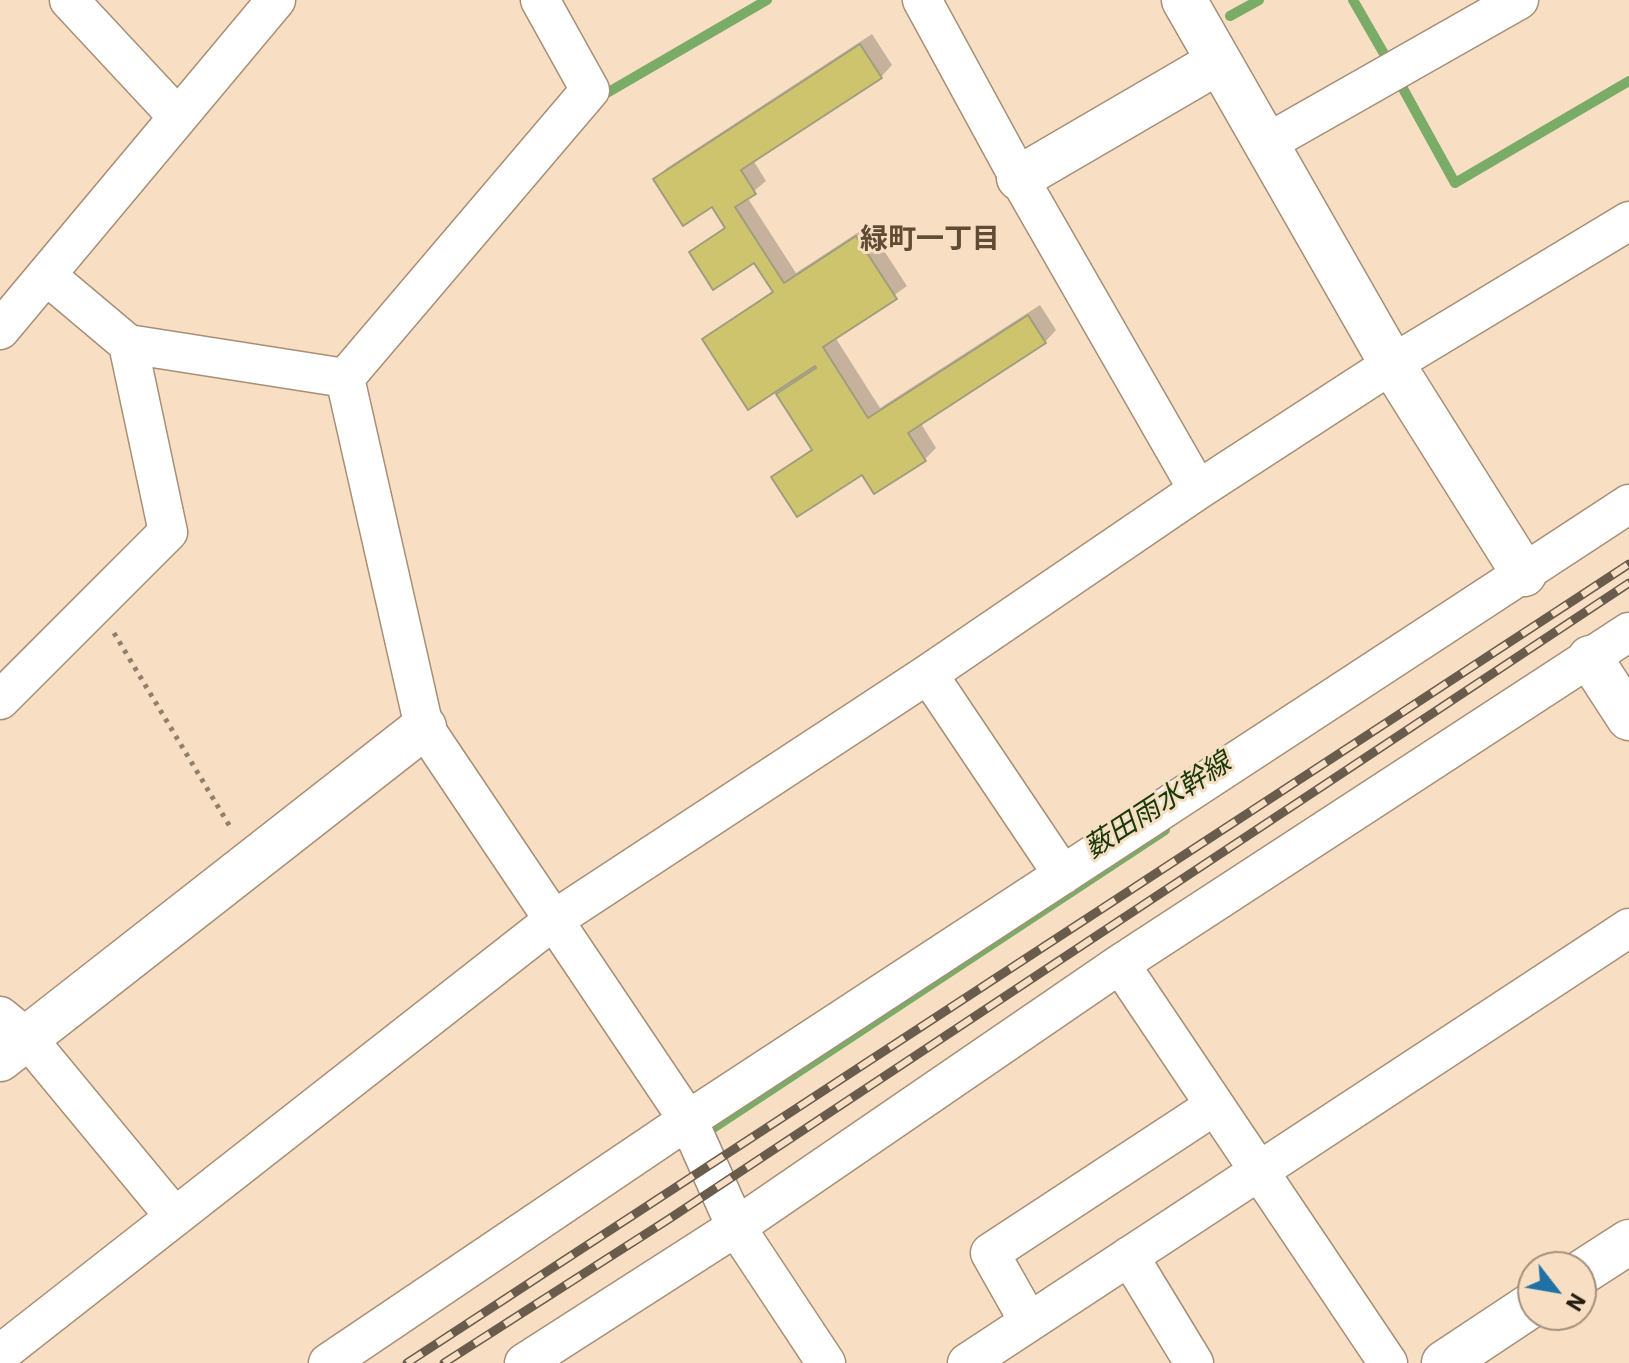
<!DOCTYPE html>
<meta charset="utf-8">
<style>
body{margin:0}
#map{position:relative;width:1629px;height:1363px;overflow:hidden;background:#f8dfc4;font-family:"IBM Plex Sans",sans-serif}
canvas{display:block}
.north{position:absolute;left:1517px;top:1251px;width:80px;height:80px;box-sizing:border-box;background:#f8dfc4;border:2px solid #a4917d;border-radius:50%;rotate:121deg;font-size:22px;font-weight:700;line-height:32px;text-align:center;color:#251c12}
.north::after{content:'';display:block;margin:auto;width:28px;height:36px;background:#1f72a3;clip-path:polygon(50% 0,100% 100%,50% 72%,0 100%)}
</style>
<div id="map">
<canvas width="1629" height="1363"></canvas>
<div class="north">N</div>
</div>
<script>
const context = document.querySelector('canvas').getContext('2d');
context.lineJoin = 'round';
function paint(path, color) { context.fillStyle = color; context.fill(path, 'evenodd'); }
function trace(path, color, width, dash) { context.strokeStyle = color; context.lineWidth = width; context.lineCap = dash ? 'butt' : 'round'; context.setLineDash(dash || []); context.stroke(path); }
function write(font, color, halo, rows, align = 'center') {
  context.font = font + ' "IBM Plex Sans","Noto Sans JP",sans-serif'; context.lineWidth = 6; context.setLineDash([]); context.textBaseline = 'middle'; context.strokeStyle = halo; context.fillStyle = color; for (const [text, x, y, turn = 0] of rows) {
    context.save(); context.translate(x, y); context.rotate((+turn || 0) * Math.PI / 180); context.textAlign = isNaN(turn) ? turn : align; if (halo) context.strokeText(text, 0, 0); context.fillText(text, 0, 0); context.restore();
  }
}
paint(new Path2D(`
 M 872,34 L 892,65 L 881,77 L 753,160 L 766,181 L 747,197 L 796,273 L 868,226 L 907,286 L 835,337 L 880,408 L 1040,305 L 1056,330 L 1045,342 L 920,422 L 936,448 L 925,459 L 863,472 L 774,477 L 813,448 L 779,395 L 794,380 L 704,339 L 774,290 L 754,260 L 692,252 L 726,226 L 712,205 L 655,179 L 667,168 Z`), '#0003');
trace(new Path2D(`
 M 1353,0 L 1387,59
 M 1230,16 L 1259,0
 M 1401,85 L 1455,183 L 1629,81
 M 600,97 L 767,0
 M 713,1128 L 1165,830`), '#7aab67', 10);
const building = new Path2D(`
 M 860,44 L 882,78 L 741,170 L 756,194 L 735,207 L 784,283 L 856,236 L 897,299 L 823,347 L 868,418 L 1028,315 L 1046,343 L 908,433 L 926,461 L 874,494 L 862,475 L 797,517 L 771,477 L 812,450 L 776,394 L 816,368 L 815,366 L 748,410 L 702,339 L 773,292 L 754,263 L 713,290 L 689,252 L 725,228 L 712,207 L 683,226 L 653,179 Z`);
paint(building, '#cdc46d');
trace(building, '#a09d7e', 2);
const minor = new Path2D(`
 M 69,0 L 177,116
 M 922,0 L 1019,178 L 1198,490
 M 1267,143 L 1519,0
 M 46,275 L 128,344 L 345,378
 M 0,330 L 276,0
 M 345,378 L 424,727 L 688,1120 L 736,1227 L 826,1363
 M 345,378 L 590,90 L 540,0
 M 928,674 L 1063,875
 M 0,700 L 168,532 L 128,344
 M 1120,964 L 1388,1363
 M 0,1016 L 27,1038 L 175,1217
 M 1129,1256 L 1194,1363
 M 1029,1322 L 990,1253 L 1214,1106
 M 0,1354 L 555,919 L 928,674 L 1198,490 L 1392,364 L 1629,221
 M 328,1363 L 688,1120 L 1629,504
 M 524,1363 L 736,1227 L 1120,964 L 1629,632
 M 967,1363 L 1629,928`);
const tertiary = new Path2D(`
 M 1184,0 L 1392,364 L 1524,574
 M 1019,178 L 1218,62
 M 1590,658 L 1629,718
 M 0,1059 L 424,727
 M 1581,1273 L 1629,1242
 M 1444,1363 L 1533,1304`);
trace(minor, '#a68f76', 41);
trace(tertiary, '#a68f76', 47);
trace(new Path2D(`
 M 114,633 L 232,830`), '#907f6c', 5, [4, 6]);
trace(minor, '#fff', 38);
trace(tertiary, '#fff', 44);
const rail = new Path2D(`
 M 407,1363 L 1629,564
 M 444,1363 L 669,1219 L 1629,583`);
trace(rail, '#6a5c4c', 9);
trace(rail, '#f8dfc4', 6, [18]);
write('bold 28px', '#604b34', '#f8dfc4', [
 ["緑町一丁目",930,240]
]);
write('italic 28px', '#183908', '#f8dfc4', [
 ["薮田雨水幹線",1158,806,-33]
]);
</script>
